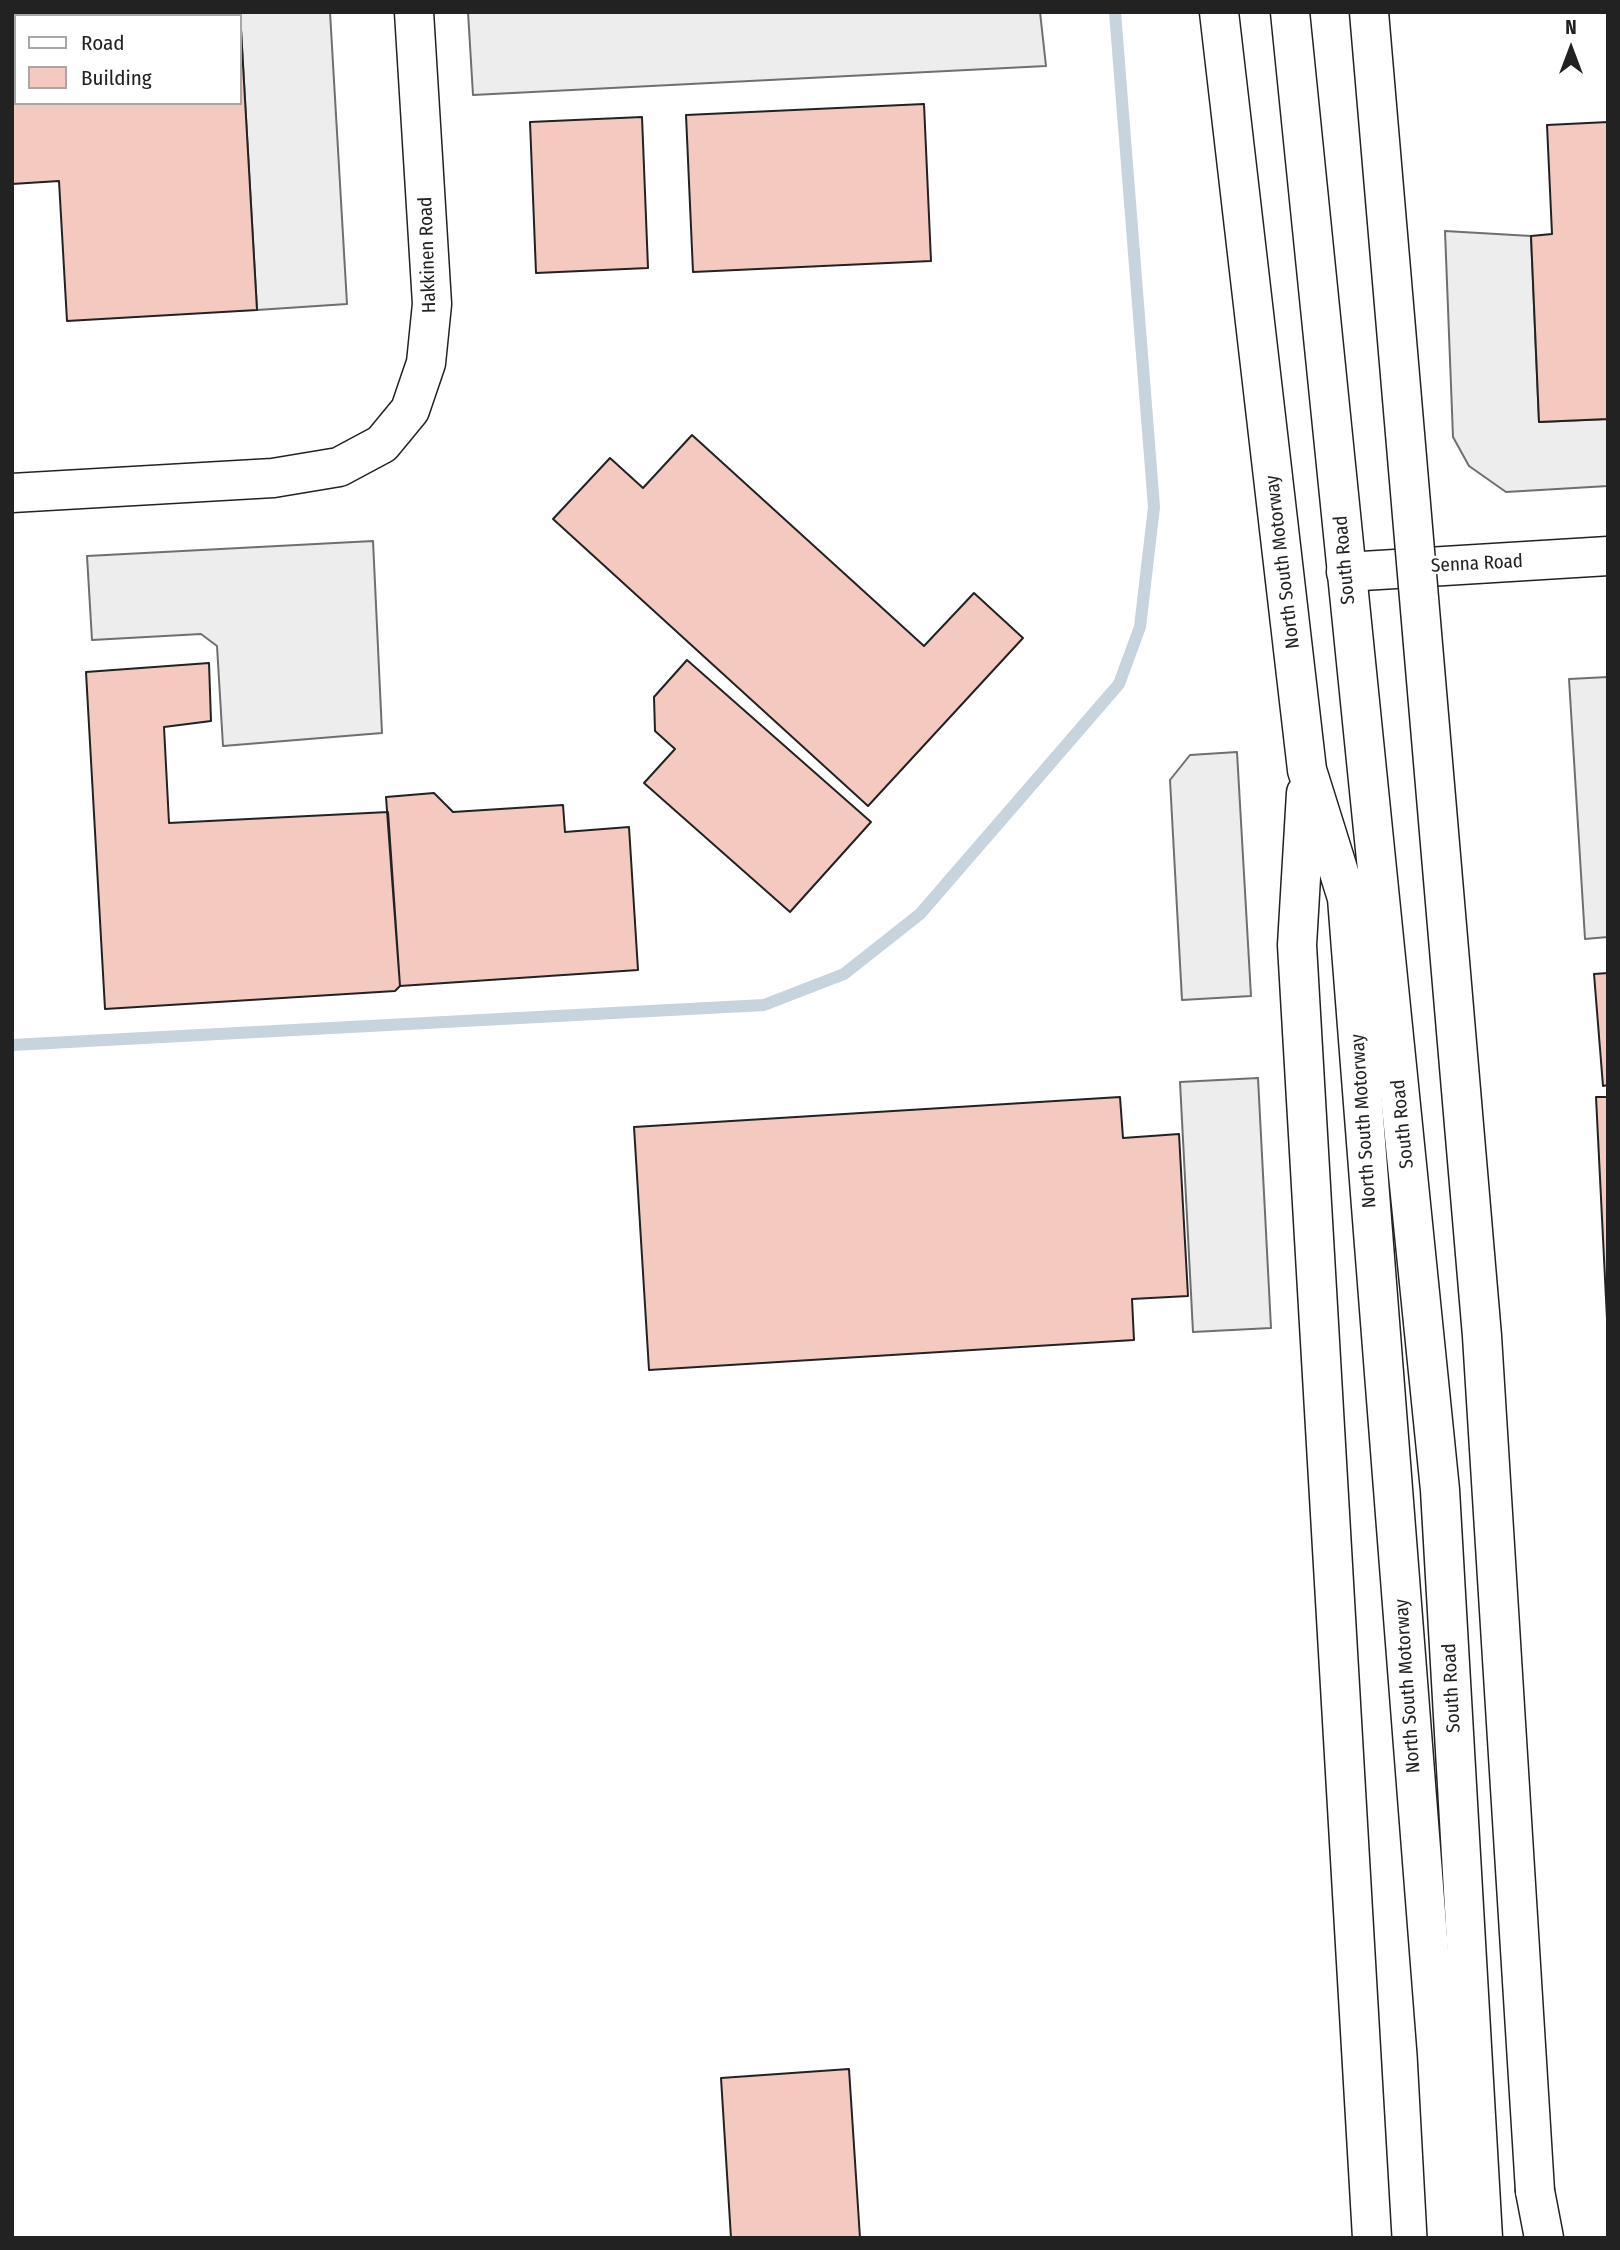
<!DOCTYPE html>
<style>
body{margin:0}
#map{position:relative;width:1620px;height:2250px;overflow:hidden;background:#fff;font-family:"Fira Sans Condensed",sans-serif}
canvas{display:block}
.frame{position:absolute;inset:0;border:14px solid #222;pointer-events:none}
.legend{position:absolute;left:14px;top:14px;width:228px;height:91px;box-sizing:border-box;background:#fff;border:2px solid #a7a7a7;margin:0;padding:9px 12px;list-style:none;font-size:21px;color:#222}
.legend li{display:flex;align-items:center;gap:14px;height:35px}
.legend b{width:35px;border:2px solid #a7a7a7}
.north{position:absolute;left:1536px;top:14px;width:70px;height:70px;-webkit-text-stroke:5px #fff;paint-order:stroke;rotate:0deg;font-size:19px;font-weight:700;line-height:28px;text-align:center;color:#222}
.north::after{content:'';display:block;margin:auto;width:24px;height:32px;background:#222;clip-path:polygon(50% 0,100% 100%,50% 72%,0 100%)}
</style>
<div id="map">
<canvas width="1620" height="2250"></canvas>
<div class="frame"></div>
<ul class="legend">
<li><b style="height:9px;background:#fff"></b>Road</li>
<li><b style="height:19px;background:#f3c9c0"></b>Building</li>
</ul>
<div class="north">N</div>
</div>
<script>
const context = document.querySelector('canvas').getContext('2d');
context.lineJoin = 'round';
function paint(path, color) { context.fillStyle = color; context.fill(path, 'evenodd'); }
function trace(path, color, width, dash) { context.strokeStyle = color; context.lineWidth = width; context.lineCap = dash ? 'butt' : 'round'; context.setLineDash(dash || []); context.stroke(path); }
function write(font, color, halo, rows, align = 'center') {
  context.font = font + ' "Fira Sans Condensed",sans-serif'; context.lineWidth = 5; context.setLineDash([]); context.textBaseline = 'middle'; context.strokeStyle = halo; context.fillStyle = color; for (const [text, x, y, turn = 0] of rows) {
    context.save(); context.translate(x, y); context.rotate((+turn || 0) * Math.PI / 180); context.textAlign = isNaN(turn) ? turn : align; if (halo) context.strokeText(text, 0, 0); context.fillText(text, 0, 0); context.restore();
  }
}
const parking = new Path2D(`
 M 240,12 L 330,12 L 347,304 L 257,310 Z
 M 468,12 L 1040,12 L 1046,66 L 473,95 Z
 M 1445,231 L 1531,236 L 1539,422 L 1608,419 L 1608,486 L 1506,492 L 1469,466 L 1453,437 Z
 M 373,541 L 382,733 L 223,746 L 217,646 L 201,634 L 92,640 L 87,556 Z
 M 1608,677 L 1608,937 L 1585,939 L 1569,679 Z
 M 1237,752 L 1251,996 L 1182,1000 L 1170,780 L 1190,755 Z
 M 1258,1078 L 1271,1328 L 1193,1332 L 1180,1082 Z`);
paint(parking, '#ededed');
trace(parking, '#6f6f6f', 2);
trace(new Path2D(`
 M 12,1045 L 764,1005 L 844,974 L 920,914 L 1119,684 L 1140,627 L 1154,507 L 1115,12`), '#c7d3dd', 12);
const building = new Path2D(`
 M 12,12 L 240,12 L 257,310 L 67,321 L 59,181 L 12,184 ZM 16,16 L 240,16 L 240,103 L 16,103 Z
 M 924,104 L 931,261 L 693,272 L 686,115 Z
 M 642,117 L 648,268 L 536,273 L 530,122 Z
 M 1608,122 L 1608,419 L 1539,422 L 1531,236 L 1552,234 L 1547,125 Z
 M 692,435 L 924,646 L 974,593 L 1023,638 L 868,806 L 553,519 L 610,458 L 643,488 Z
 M 687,660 L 871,822 L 790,912 L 644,783 L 675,749 L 655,731 L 654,697 Z
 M 209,663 L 211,721 L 164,727 L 169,823 L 388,812 L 400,986 L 395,991 L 105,1009 L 86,672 Z
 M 434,793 L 453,812 L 563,805 L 565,832 L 629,827 L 638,970 L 400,986 L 386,797 Z
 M 1608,973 L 1608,1085 L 1603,1086 L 1594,974 Z
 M 1120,1097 L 1123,1138 L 1179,1134 L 1188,1296 L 1132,1299 L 1134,1340 L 649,1370 L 634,1127 Z
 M 1596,1097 L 1608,1097 L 1608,1339 Z
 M 849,2069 L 860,2238 L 731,2238 L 721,2078 Z`);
paint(building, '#f3c9c0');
trace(building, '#222', 2);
const minor = new Path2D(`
 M 12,493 L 273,478 L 339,467 L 382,444 L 410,410 L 426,363 L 432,304 L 414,12
 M 1346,572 L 1608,556`);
const major = new Path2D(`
 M 1290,12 L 1440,1490 L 1483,2238`);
const highway = new Path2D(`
 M 1219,12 L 1307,770 L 1347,898 L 1437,2054 L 1447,2238
 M 1306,793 L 1297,945 L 1372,2238
 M 1535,2191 L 1544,2238`);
trace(minor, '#222', 41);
trace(major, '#222', 41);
trace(highway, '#222', 41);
trace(minor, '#fff', 38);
trace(major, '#fff', 38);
trace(highway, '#fff', 38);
const highwayBridge = new Path2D(`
 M 1369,12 L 1482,1336 L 1535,2191`);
trace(highwayBridge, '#222', 41, []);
trace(highwayBridge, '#fff', 38);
write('19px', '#222', '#fff', [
 ["Hakkinen Road",428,255,-92],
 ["South Road",1345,560,-95],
 ["North South Motorway",1283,562,-97],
 ["Senna Road",1477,564,-3],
 ["North South Motorway",1364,1121,-94],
 ["South Road",1403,1124,-96],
 ["North South Motorway",1408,1686,-94],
 ["South Road",1452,1688,-93]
]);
</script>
